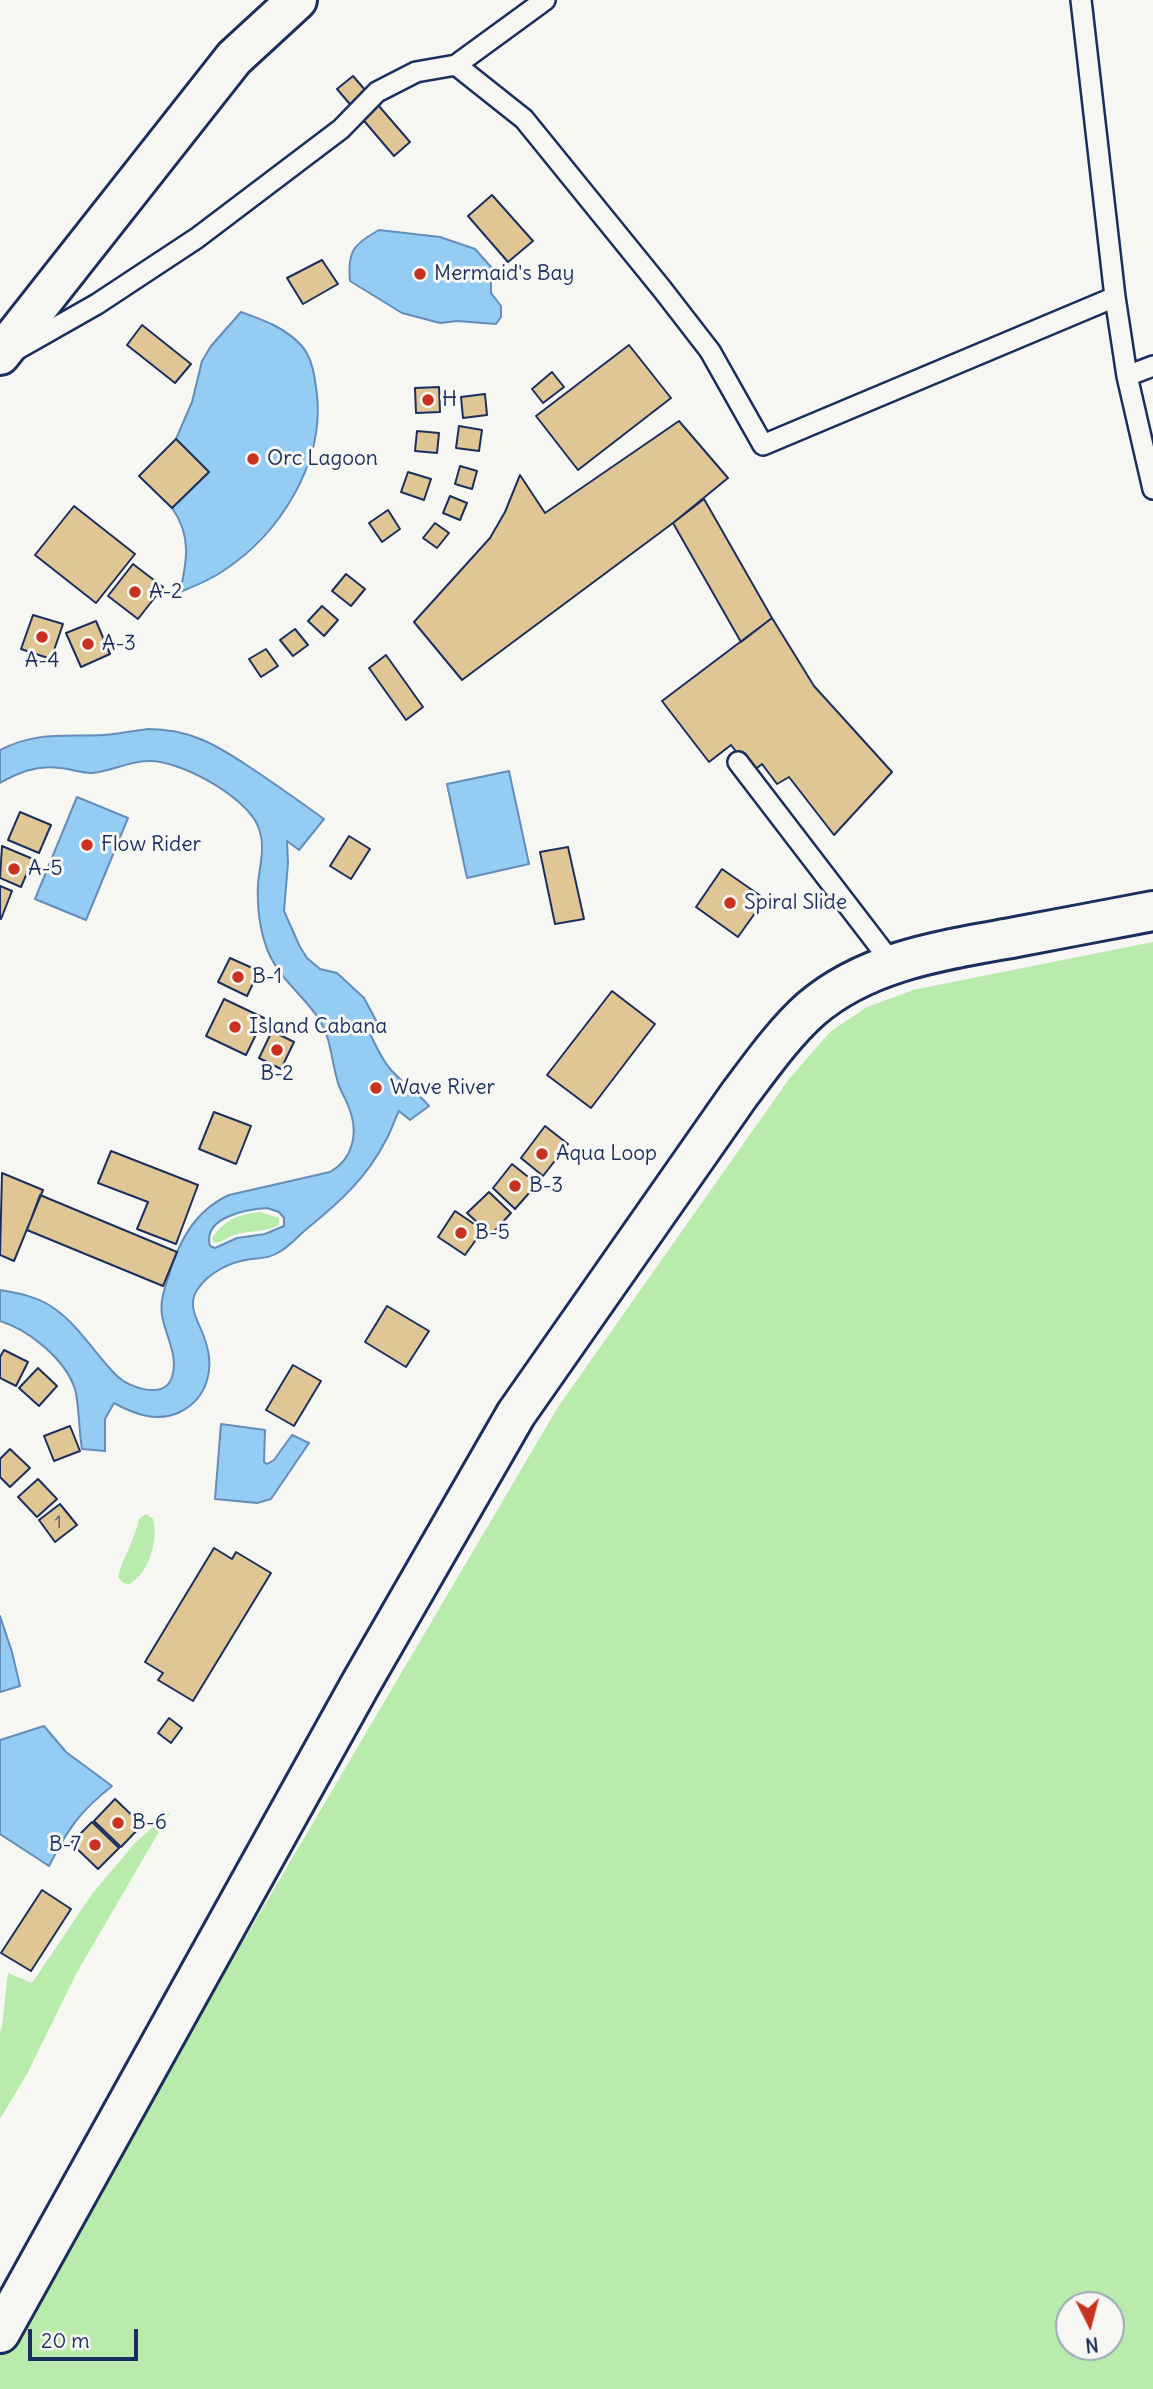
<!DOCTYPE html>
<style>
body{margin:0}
#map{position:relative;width:1153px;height:2389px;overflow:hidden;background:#f6f6f2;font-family:Delius,sans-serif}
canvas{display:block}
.north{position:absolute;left:1055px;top:2291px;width:70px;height:70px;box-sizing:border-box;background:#f6f6f2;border:2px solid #9ea6b7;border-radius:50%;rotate:174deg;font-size:19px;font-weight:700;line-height:28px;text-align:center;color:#1b2f5e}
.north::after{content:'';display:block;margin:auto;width:24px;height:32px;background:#c8321e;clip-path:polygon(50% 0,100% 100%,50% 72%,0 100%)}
.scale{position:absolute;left:28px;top:2329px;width:110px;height:32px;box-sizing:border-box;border:4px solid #1b2f5e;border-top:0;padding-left:9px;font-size:21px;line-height:24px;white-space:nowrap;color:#1b2f5e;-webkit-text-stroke:5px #f6f6f2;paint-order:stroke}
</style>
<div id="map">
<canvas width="1153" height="2389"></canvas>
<div class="north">N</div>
<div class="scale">20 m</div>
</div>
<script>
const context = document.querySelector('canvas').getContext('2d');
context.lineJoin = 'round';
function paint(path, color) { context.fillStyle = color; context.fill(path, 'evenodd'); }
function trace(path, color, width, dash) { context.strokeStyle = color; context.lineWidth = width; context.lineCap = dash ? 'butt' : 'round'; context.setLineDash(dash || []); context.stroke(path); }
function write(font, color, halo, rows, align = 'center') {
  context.font = font + ' Delius,sans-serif'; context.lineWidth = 6; context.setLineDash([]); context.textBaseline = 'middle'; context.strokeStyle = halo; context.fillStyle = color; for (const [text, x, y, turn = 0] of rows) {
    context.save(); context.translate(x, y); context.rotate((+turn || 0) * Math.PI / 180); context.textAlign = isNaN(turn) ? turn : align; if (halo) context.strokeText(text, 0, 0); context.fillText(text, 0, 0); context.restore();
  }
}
paint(new Path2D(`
 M 1153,942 L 1153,2389 L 0,2389 L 0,2354 L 558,1407 L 789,1079 L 831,1031 L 867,1007 L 913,990 ZM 1069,2305 L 1111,2305 L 1111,2347 L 1069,2347 Z
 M 260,1212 L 279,1218 L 279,1225 C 265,1233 248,1230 234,1235 C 226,1238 221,1244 213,1242 L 212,1238 C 224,1220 239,1214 260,1212 Z
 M 146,1514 L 153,1519 C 159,1539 149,1574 129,1584 L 123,1583 L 118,1577 C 123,1557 135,1539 139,1519 Z
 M 171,1811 L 76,1974 L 27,2074 L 0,2119 L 0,2032 L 2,2026 L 8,1973 L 32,1983 L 92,1894 L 135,1843 Z`), '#b9ecac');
const water = new Path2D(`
 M 379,230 L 440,237 L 475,249 L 491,267 L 491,293 L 501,306 L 501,317 L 496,324 L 457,321 L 440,323 L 402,313 L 350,281 C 347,251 354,244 379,230 Z
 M 241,312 C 263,320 284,327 301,345 C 313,358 315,379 317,395 C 324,463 280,534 223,571 C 210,580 195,586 180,592 C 187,561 192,536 172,508 L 209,472 L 176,439 L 192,402 L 202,361 L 211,346 Z
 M 148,729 C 189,729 215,744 248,766 C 274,783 299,801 324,819 L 299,850 L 287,841 L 288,863 L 284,911 L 300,947 L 307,958 L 320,969 L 337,973 L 364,998 L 379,1026 L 369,1032 C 376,1045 382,1061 392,1071 C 404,1084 418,1093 429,1106 L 410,1120 L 399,1111 C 394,1121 391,1131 386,1140 C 367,1177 341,1201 309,1227 C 300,1234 291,1245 281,1251 C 271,1258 262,1258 251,1259 C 230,1262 209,1272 197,1290 C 186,1307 200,1323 205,1340 C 215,1368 208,1398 180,1412 C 157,1423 134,1414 114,1403 L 105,1419 L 105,1451 L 82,1449 C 79,1432 79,1404 75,1389 C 65,1359 29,1330 0,1321 L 0,1290 C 19,1293 39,1297 55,1309 C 80,1327 95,1354 117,1376 C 129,1388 165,1400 172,1377 C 179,1356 165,1335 162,1315 C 160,1302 164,1290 168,1278 C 178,1243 194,1211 229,1195 L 330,1172 C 353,1159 359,1133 349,1108 C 346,1098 339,1090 337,1079 C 331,1058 331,1038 319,1019 C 304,996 282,981 270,956 C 260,934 257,908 258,884 C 260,863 266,846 258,826 C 245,796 180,760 148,761 C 128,761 111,772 91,773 C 81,773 71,769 60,768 C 37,765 19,772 0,783 L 0,750 C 37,731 64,737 104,735 C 119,734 133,731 148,729 ZM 267,1208 L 279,1212 L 284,1218 L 284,1226 L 265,1234 L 237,1238 L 215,1248 L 210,1246 C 202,1217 248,1209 267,1208 Z
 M 509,771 L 529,864 L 467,878 L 447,784 Z
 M 77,797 L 128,818 L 86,920 L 35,899 Z
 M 221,1424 L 265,1430 L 264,1462 L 267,1464 L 274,1460 L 292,1435 L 309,1443 L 271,1499 L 257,1503 L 215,1499 Z
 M 0,1616 L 12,1652 L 20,1686 L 0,1692 Z
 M 44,1726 L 66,1752 L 112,1786 C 79,1812 68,1829 49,1866 L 0,1834 L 0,1740 Z`);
paint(water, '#95ccf3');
trace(water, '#648db7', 2);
const building = new Path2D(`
 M 353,76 L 410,142 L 394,156 L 337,89 Z
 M 492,195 L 533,241 L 508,262 L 468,216 Z
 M 322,260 L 338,284 L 303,304 L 287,278 Z
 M 142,325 L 191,364 L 175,383 L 127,345 Z
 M 629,345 L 671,398 L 578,470 L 536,416 Z
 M 552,372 L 564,387 L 543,403 L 532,389 Z
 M 439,387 L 440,412 L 416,413 L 415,388 Z
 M 485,394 L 487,415 L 463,418 L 461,397 Z
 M 679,421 L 728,478 L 673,523 L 462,680 L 414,622 L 490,538 L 505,512 L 520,475 L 545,513 Z
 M 459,426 L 482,430 L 479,451 L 456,448 Z
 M 417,431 L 439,433 L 437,453 L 415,451 Z
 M 176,439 L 209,472 L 172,508 L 139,476 Z
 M 460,466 L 477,471 L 472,489 L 455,484 Z
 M 408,472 L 431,479 L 424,500 L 401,492 Z
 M 450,496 L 467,503 L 460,520 L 443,513 Z
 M 704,499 L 772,618 L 741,642 L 673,523 Z
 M 74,506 L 135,554 L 96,603 L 35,555 Z
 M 388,510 L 400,529 L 382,542 L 369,523 Z
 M 435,523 L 449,533 L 437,548 L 423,538 Z
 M 133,564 L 163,587 L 138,619 L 108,596 Z
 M 346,574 L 365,589 L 351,606 L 332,591 Z
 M 322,606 L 338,620 L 324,636 L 308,621 Z
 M 33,615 L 63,624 L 51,659 L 21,649 Z
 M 772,618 L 814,686 L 892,772 L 834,835 L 789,777 L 777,784 L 762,764 L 752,772 L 731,745 L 709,762 L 662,701 Z
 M 96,621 L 110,654 L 81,667 L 66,633 Z
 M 295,629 L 308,645 L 293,656 L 280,640 Z
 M 266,649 L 278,666 L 261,677 L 249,659 Z
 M 386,655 L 423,707 L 406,720 L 369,668 Z
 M 20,812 L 51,825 L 39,853 L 8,840 Z
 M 349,836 L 370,849 L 351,879 L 330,866 Z
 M 2,846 L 33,859 L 21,887 L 0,878 Z
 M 568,847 L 584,919 L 555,924 L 540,852 Z
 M 722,869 L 765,899 L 738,937 L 696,907 Z
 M 0,886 L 12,891 L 1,919 L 0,918 Z
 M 230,958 L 259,971 L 247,996 L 218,982 Z
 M 612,991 L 655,1024 L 591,1108 L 547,1075 Z
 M 224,999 L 264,1018 L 246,1055 L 206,1036 Z
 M 272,1031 L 294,1042 L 281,1069 L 259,1058 Z
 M 214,1112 L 251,1126 L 236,1164 L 199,1149 Z
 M 545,1126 L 568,1144 L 543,1176 L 521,1158 Z
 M 111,1151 L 198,1185 L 176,1244 L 137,1229 L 148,1202 L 98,1183 Z
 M 512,1164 L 537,1184 L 515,1209 L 493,1188 Z
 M 2,1173 L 43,1190 L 14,1261 L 0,1255 Z
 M 489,1192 L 511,1213 L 491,1235 L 467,1213 Z
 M 40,1195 L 177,1252 L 163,1286 L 27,1230 Z
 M 455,1211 L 483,1230 L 465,1255 L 438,1237 Z
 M 387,1306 L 429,1331 L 406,1367 L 365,1342 Z
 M 4,1350 L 28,1362 L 16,1386 L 0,1378 L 0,1357 Z
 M 293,1365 L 321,1381 L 294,1426 L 266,1410 Z
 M 38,1368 L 57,1386 L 39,1406 L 19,1388 Z
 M 70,1426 L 80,1451 L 54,1461 L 44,1436 Z
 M 10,1449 L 30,1468 L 10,1487 L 0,1477 L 0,1459 Z
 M 38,1479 L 57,1499 L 37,1517 L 18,1497 Z
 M 60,1504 L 77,1525 L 55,1542 L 39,1520 Z
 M 214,1548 L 232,1559 L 236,1552 L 271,1573 L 193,1701 L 158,1680 L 163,1673 L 145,1662 Z
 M 169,1718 L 182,1728 L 171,1743 L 158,1733 Z
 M 115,1799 L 142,1825 L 121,1847 L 94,1821 Z
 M 92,1822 L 119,1848 L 98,1869 L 71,1843 Z
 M 42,1890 L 71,1909 L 31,1971 L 1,1953 Z`);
paint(building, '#e0c695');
trace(building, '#1b2f5e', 2);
const service = new Path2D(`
 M 1081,0 L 1115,297
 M 456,65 L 545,0
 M 16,350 L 97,304 L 197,238 L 341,129 L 377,92 L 416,72 L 456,65 L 524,119 L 662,289 L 710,351 L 763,445 L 1115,297 L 1127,376 L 1153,489
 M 1127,376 L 1153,366
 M 738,762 L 892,963`);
const minor = new Path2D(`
 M 0,355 L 234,58 L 297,0
 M 0,2333 L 360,1685 L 516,1414 L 739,1095 C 761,1066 784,1033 811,1009 C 868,960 945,950 1016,937 C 1062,928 1107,920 1153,911`);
trace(service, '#1b2f5e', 24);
trace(minor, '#1b2f5e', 44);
trace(service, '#f6f6f2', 19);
trace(minor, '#f6f6f2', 38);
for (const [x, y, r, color] of [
 [420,274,7,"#c8321e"],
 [428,400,7,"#c8321e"],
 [253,459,7,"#c8321e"],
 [135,592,7,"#c8321e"],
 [42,637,7,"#c8321e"],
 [88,644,7,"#c8321e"],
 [87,845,7,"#c8321e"],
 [14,869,7,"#c8321e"],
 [730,903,7,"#c8321e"],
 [238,977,7,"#c8321e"],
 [235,1027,7,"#c8321e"],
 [277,1050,7,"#c8321e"],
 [376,1088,7,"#c8321e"],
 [542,1154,7,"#c8321e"],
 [515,1186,7,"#c8321e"],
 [461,1233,7,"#c8321e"],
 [118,1823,7,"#c8321e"],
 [95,1845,7,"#c8321e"]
]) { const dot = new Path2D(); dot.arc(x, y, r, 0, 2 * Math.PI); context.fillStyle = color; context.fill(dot); trace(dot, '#f6f6f2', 2.5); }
write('18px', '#4c556c', null, [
 ["1",58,1523]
]);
write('21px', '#1b2f5e', '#f6f6f2', [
 ["Mermaid's Bay",434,274],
 ["H",442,400],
 ["Orc Lagoon",267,459],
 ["A-2",149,592],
 ["A-3",102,644],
 ["A-4",42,661,"center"],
 ["Flow Rider",101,845],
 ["A-5",28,869],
 ["Spiral Slide",744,903],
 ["B-1",252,977],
 ["Island Cabana",249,1027],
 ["B-2",277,1074,"center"],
 ["Wave River",390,1088],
 ["Aqua Loop",556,1154],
 ["B-3",529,1186],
 ["B-5",475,1233],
 ["B-6",132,1823],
 ["B-7",81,1845,"right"]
], 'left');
</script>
